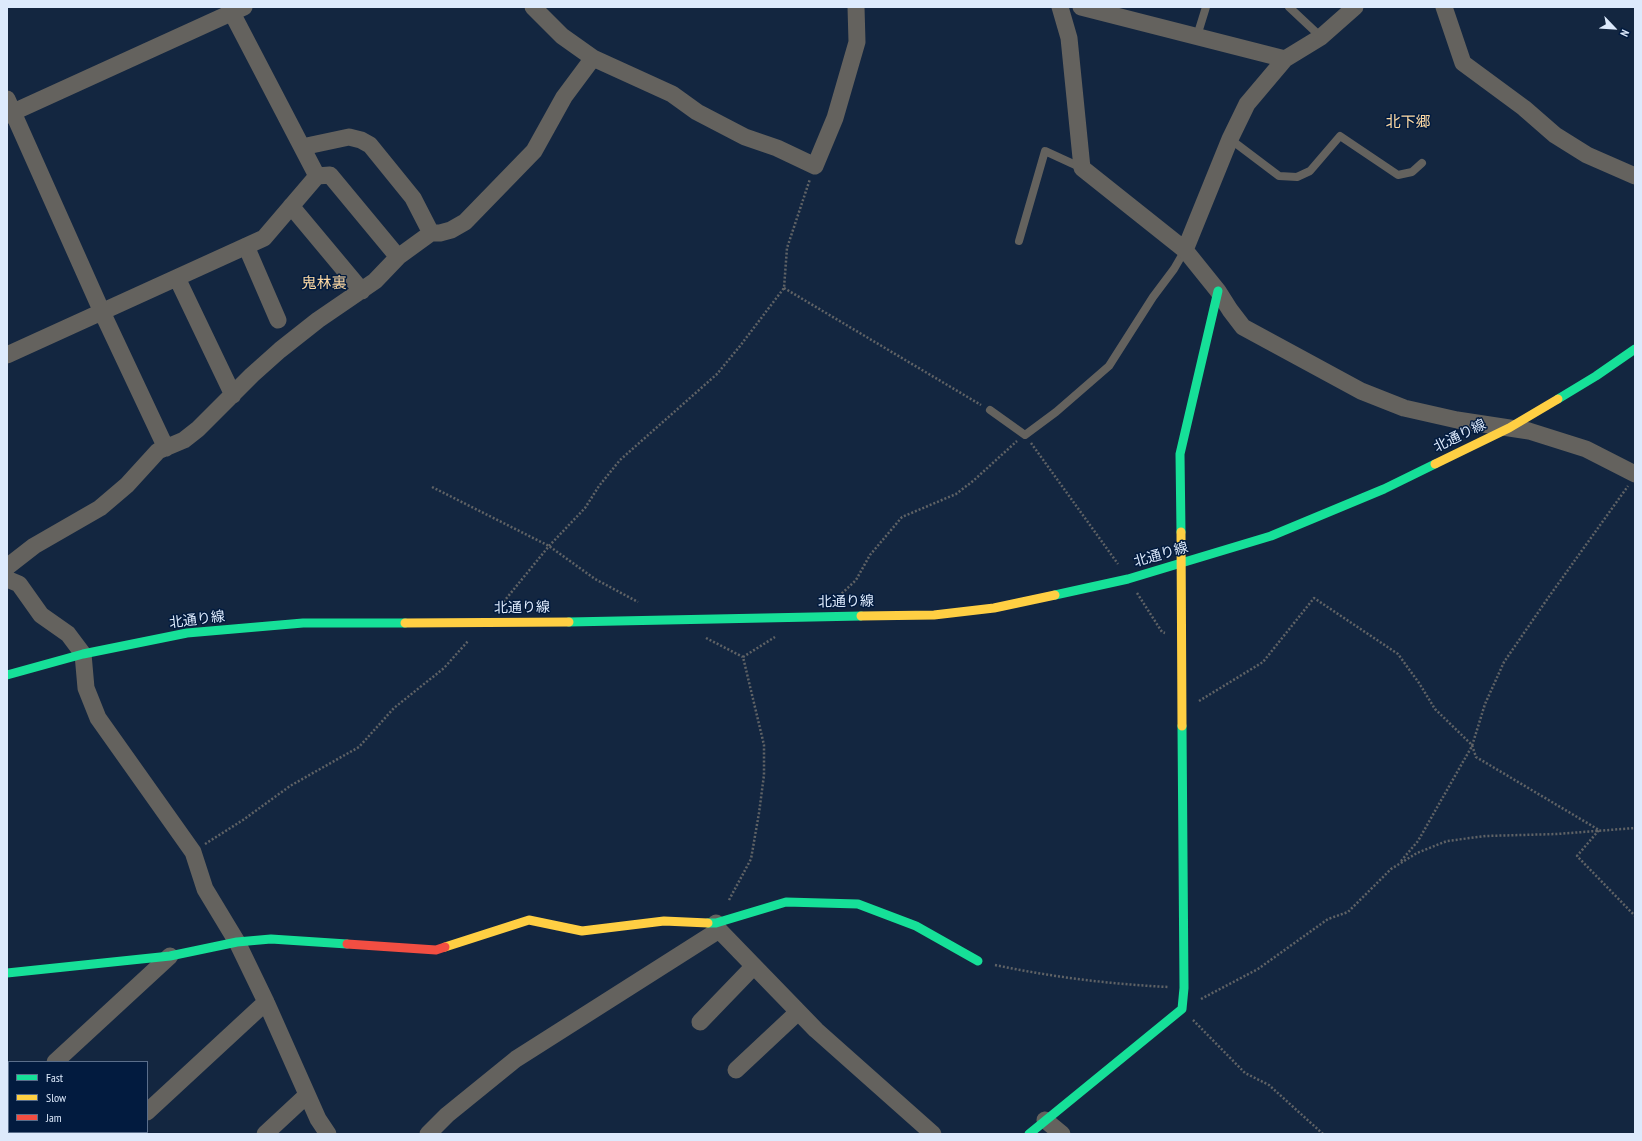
<!DOCTYPE html>
<meta charset="utf-8">
<style>
body{margin:0}
#map{position:relative;width:1642px;height:1141px;overflow:hidden;background:#132640;font-family:"PT Sans Narrow",sans-serif}
canvas{display:block}
.frame{position:absolute;inset:0;border:8px solid #ddeafc;pointer-events:none}
.legend{position:absolute;left:8px;top:1061px;width:140px;height:72px;box-sizing:border-box;background:#021b3f;border:1px solid #5a6e8b;margin:0;padding:5px 7px;list-style:none;font-size:12px;color:#ddeafc}
.legend li{display:flex;align-items:center;gap:8px;height:20px}
.legend b{width:20px;border:1px solid #5a6e8b}
.north{position:absolute;left:1594px;top:8px;width:40px;height:40px;-webkit-text-stroke:3px #021b3f;paint-order:stroke;rotate:115deg;font-size:11px;font-weight:700;line-height:16px;text-align:center;color:#ddeafc}
.north::after{content:'';display:block;margin:auto;width:14px;height:18px;background:#ddeafc;clip-path:polygon(50% 0,100% 100%,50% 72%,0 100%)}
</style>
<div id="map">
<canvas width="1642" height="1141"></canvas>
<div class="frame"></div>
<ul class="legend">
<li><b style="height:5px;background:#16e098"></b>Fast</li>
<li><b style="height:5px;background:#ffcf43"></b>Slow</li>
<li><b style="height:5px;background:#f24e42"></b>Jam</li>
</ul>
<div class="north">N</div>
</div>
<script>
const context = document.querySelector('canvas').getContext('2d');
context.lineJoin = 'round';
function trace(path, color, width, dash) { context.strokeStyle = color; context.lineWidth = width; context.lineCap = dash ? 'butt' : 'round'; context.setLineDash(dash || []); context.stroke(path); }
function write(font, color, halo, rows, align = 'center') {
  context.font = font + ' "PT Sans Narrow","Noto Sans JP",sans-serif'; context.lineWidth = 3; context.setLineDash([]); context.textBaseline = 'middle'; context.strokeStyle = halo; context.fillStyle = color; for (const [text, x, y, turn = 0] of rows) {
    context.save(); context.translate(x, y); context.rotate((+turn || 0) * Math.PI / 180); context.textAlign = isNaN(turn) ? turn : align; if (halo) context.strokeText(text, 0, 0); context.fillText(text, 0, 0); context.restore();
  }
}
trace(new Path2D(`
 M 784,288 L 981,405
 M 1031,443 L 1118,564
 M 432,487 L 549,546 L 595,579 L 638,602
 M 1137,593 L 1162,632 L 1165,633
 M 836,599 L 856,580 L 870,555 L 902,517 L 956,494 L 973,481 L 1017,441
 M 501,605 L 549,546 L 585,508 L 599,486 L 620,460 L 717,374 L 740,346 L 784,288 L 787,248 L 810,179
 M 706,638 L 743,657
 M 1199,701 L 1263,662 L 1314,598 L 1398,654 L 1419,683 L 1435,709 L 1472,745 L 1476,757 L 1599,830 L 1577,856 L 1635,916
 M 205,844 L 243,820 L 290,786 L 359,747 L 394,708 L 444,668 L 468,641
 M 1401,861 L 1418,841 L 1472,746 L 1485,704 L 1504,662 L 1548,598 L 1628,486
 M 729,900 L 751,859 L 759,813 L 764,775 L 764,745 L 743,657 L 775,637
 M 995,965 C 1052,977 1109,984 1168,987
 M 1201,999 L 1258,969 L 1328,919 L 1348,912 L 1391,869 L 1417,853 L 1447,841 L 1486,836 L 1557,834 L 1635,828
 M 1193,1020 L 1245,1073 L 1269,1085 L 1323,1134`), '#606366', 2.5, [2, 2]);
trace(new Path2D(`
 M 1289,7 L 1321,37
 M 1197,36 L 1206,7
 M 1230,139 L 1279,176 L 1297,177 L 1310,171 L 1340,136 L 1398,175 L 1412,172 L 1422,163
 M 1019,241 L 1045,151 L 1082,168
 M 990,410 L 1025,435 L 1056,412 L 1109,366 L 1153,297 L 1174,269 L 1185,250`), '#64625e', 8);
trace(new Path2D(`
 M 533,7 L 562,36 L 593,58 L 672,94 L 697,112 L 745,137 L 777,148 L 815,166 L 835,118 L 857,42 L 856,7
 M 1060,7 L 1069,38 L 1082,168 L 1185,250 L 1218,291 L 1230,310 L 1243,327 L 1361,391 L 1404,408 L 1457,420 L 1529,431 L 1586,449 L 1635,474
 M 1081,7 L 1285,59
 M 1444,7 L 1463,63 L 1524,108 L 1555,135 L 1587,155 L 1635,176
 M 7,99 L 102,312 L 166,448
 M 7,115 L 244,7
 M 302,147 L 349,137 L 361,140 L 370,145 L 413,198 L 431,233
 M 317,176 L 330,175 L 398,257
 M 291,206 L 362,291
 M 246,246 L 278,320
 M 1185,250 L 1230,139 L 1247,104 L 1285,59 L 1321,37 L 1355,7
 M 177,278 L 233,395
 M 7,355 L 264,238 L 317,176 L 232,13
 M 7,567 L 34,546 L 100,508 L 127,485 L 158,451 L 184,440 L 198,429 L 252,375 L 280,350 L 318,320 L 375,281 L 398,257 L 431,233 L 440,233 L 451,230 L 465,222 L 534,151 L 564,97 L 593,58
 M 7,579 L 19,584 L 41,615 L 68,634 L 83,654 L 86,688 L 98,718 L 193,852 L 205,889 L 237,942 L 266,1002 L 318,1119 L 328,1134
 M 716,923 L 719,930 L 816,1030 L 933,1134
 M 700,1022 L 754,966
 M 55,1062 L 170,956
 M 736,1070 L 798,1012
 M 7,1106 L 9,1104
 M 147,1112 L 266,1002
 M 1045,1120 L 1062,1134
 M 124,1134 L 126,1132
 M 265,1134 L 307,1095
 M 428,1134 L 447,1115 L 516,1059 L 719,930`), '#64625e', 17);
trace(new Path2D(`
 M 1558,399 L 1596,376 L 1635,349
 M 1181,532 L 1180,454 L 1218,291
 M 1055,595 L 1128,579 L 1271,536 L 1384,489 L 1435,464
 M 569,622 L 861,616
 M 7,675 L 83,654 L 187,633 L 303,623 L 405,623
 M 708,923 L 716,923 L 786,902 L 858,904 L 916,926 L 978,961
 M 7,973 L 170,956 L 237,942 L 271,939 L 347,944
 M 1029,1134 L 1182,1009 L 1184,988 L 1182,726`), '#16e098', 9);
trace(new Path2D(`
 M 1435,464 L 1509,428 L 1558,399
 M 1181,532 L 1182,726
 M 861,616 L 934,615 L 994,608 L 1055,595
 M 405,623 L 569,622
 M 445,947 L 529,920 L 582,931 L 664,921 L 708,923`), '#ffcf43', 9);
trace(new Path2D(`
 M 347,944 L 436,950 L 445,947`), '#f24e42', 9);
write('14px', '#ddeafc', '#021b3f', [
 ["北通り線",1460,436,-26],
 ["北通り線",1161,555,-16],
 ["北通り線",846,602,-1],
 ["北通り線",522,608,-1],
 ["北通り線",197,620,-7]
]);
write('15px', '#fdd9a3', '#021b3f', [
 ["北下郷",1408,123],
 ["鬼林裏",324,284]
]);
</script>
